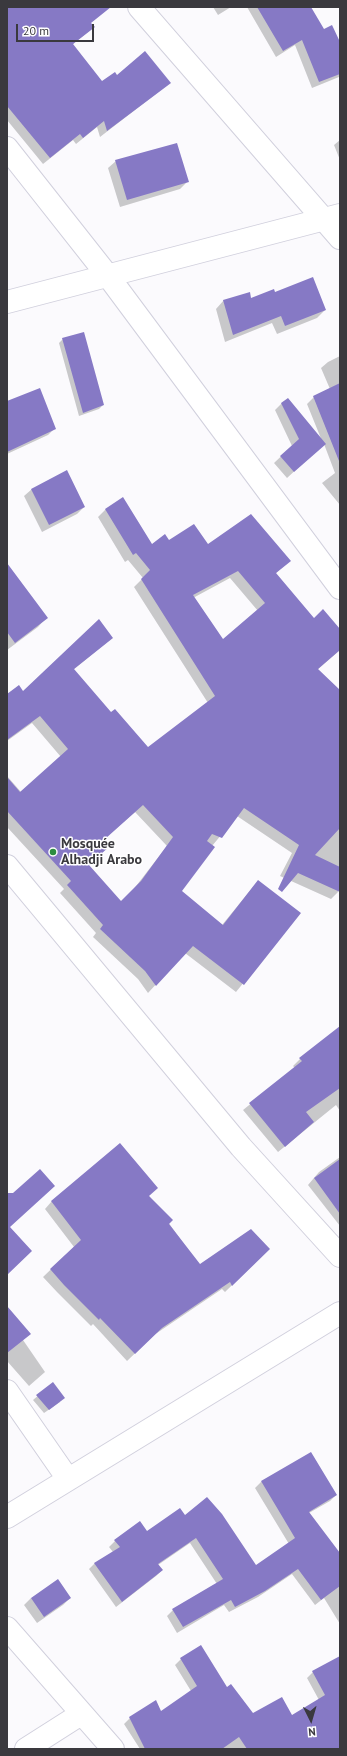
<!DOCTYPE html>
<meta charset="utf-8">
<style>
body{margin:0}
#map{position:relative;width:347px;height:1756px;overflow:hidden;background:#fbfafd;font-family:"PT Sans",sans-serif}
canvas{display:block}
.frame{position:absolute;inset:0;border:8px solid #3a393e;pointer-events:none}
.north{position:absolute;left:291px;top:1700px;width:40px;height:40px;-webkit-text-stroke:3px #fff;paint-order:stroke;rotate:175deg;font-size:11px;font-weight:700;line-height:16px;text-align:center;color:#3a393e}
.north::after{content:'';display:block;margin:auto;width:14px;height:18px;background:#3a393e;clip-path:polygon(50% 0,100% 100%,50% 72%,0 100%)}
.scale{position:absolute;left:16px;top:24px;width:78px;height:18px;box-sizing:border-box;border:2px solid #3a393e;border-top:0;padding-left:5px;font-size:12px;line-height:14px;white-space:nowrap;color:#3a393e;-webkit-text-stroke:3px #fff;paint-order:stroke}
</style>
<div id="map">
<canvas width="347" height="1756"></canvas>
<div class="frame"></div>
<div class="north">N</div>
<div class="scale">20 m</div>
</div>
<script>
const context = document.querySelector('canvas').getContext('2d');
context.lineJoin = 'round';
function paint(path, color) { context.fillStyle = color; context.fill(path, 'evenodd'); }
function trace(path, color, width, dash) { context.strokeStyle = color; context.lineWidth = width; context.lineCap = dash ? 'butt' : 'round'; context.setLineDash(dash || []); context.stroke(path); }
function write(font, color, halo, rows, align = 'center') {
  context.font = font + ' "PT Sans",sans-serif'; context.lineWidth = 3; context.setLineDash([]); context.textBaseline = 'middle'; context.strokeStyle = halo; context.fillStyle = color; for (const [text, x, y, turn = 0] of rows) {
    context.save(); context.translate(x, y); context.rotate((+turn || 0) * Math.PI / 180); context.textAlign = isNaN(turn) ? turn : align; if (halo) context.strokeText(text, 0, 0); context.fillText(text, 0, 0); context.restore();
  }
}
paint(new Path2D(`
 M 7,7 L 106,7 L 90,23 L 94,27 L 72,45 L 102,82 L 117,76 L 170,83 L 100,137 L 97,127 L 76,144 L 73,140 L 43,164 L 7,120 Z
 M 213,7 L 231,7 L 218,15 Z
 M 247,7 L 310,7 L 323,30 L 340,42 L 340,79 L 339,77 L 312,88 L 295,45 L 276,57 Z
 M 340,140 L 340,160 L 334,145 Z
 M 116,161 L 187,182 L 180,189 L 120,207 L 108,168 Z
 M 274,293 L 325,310 L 317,318 L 277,334 L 272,323 L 225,342 L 216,309 L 224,300 L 251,300 Z
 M 63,339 L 103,405 L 99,409 L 79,416 L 59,343 Z
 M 340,356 L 340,505 L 322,483 L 335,473 L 324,444 L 287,478 L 274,463 L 292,446 L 275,410 L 282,403 L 322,441 L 307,404 L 314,397 L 330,389 L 321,368 L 328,362 Z
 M 7,402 L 54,429 L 48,435 L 7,454 Z
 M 32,489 L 84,507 L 77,514 L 42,532 L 24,496 Z
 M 122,499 L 151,545 L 169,542 L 208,546 L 289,561 L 275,574 L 313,619 L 340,631 L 340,650 L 317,670 L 340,691 L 340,888 L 338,892 L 331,899 L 280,876 L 292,853 L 237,816 L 212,846 L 180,891 L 222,925 L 258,881 L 300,913 L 236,992 L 185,953 L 148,993 L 138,979 L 93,937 L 96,933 L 60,893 L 64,889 L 7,827 L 7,776 L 21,792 L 61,757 L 32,723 L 7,741 L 7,695 L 23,692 L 112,638 L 73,670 L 111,714 L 147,749 L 208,703 L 134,587 L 143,578 L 128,560 L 125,562 L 98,517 L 105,510 ZM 230,578 L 258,611 L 223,640 L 193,598 ZM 135,812 L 167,846 L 133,890 L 121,903 L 88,865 L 104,839 Z
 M 7,578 L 46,618 L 38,627 L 7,650 Z
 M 335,1031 L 340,1036 L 340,1111 L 336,1105 L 278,1152 L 243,1110 L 295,1068 L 293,1066 L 300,1059 Z
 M 340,1157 L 340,1226 L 308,1185 L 319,1172 Z
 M 149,1196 L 200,1266 L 262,1256 L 225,1292 L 222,1289 L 154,1335 L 127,1361 L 93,1324 L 91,1326 L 57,1292 L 43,1277 L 74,1247 L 45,1209 L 52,1201 Z
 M 7,1314 L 23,1340 L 45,1372 L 29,1386 L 7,1361 Z
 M 53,1383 L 60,1402 L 44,1413 L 33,1400 Z
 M 311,1453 L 336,1495 L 330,1501 L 309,1513 L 340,1555 L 340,1624 L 324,1598 L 315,1605 L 292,1574 L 258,1597 L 229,1612 L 224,1605 L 177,1633 L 167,1616 L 173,1610 L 217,1584 L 190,1543 L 158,1565 L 162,1570 L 156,1576 L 116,1607 L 89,1569 L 95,1563 L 113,1552 L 109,1547 L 115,1541 L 147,1532 L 185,1517 L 256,1567 L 289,1544 L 255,1488 L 261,1482 Z
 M 31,1598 L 70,1598 L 63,1605 L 37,1623 L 24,1605 Z
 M 340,1658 L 340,1722 L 328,1749 L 140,1749 L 124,1724 L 130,1718 L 161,1712 L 191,1691 L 175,1665 L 181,1659 L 227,1689 L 253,1715 L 292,1716 L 319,1700 L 307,1678 L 313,1672 Z`), '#0003');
paint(new Path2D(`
 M 7,7 L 111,7 L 91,23 L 95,27 L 73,44 L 102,81 L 115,72 L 117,75 L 145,51 L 171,83 L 107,131 L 104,121 L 83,138 L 80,134 L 50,158 L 7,106 Z
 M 257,7 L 311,7 L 324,29 L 332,25 L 340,42 L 340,74 L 319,82 L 302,40 L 283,51 Z
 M 177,143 L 189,182 L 127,200 L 115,160 Z
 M 313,277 L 326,310 L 285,326 L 281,316 L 233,335 L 223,300 L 250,292 L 251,298 L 274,289 L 275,292 Z
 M 84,332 L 104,405 L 83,413 L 62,338 Z
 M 340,383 L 340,460 L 339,461 L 313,396 Z
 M 40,388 L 56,429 L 7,452 L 7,401 Z
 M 288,398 L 326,444 L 294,472 L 280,456 L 299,439 L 281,403 Z
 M 67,470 L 85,507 L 49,525 L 31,489 Z
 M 123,497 L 152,544 L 165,534 L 169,540 L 194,524 L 208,544 L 251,514 L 291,561 L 276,573 L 314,618 L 323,609 L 340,629 L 340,650 L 318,669 L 340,690 L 340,828 L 315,855 L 340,867 L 340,892 L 298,873 L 282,892 L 278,889 L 299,845 L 244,808 L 222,838 L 212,834 L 207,841 L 215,847 L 182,891 L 223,925 L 258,880 L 301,913 L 244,985 L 193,946 L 156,986 L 145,971 L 100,929 L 103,925 L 67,885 L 71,881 L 7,811 L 7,777 L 20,792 L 68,749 L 40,716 L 7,740 L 7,694 L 19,685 L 23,691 L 99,619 L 113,638 L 74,669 L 111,712 L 115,709 L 148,747 L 215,696 L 141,579 L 150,570 L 136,553 L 133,555 L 105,509 ZM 238,571 L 265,603 L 223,639 L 193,595 ZM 143,805 L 173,837 L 141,881 L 121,901 L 89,865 L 111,845 L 105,839 Z
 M 7,563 L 48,618 L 15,643 L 7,632 Z
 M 340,1026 L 340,1088 L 306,1112 L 314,1122 L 285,1147 L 249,1103 L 302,1061 L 299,1058 Z
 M 120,1143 L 158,1188 L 149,1196 L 173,1220 L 169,1224 L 200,1264 L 251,1229 L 270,1249 L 232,1286 L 230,1282 L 162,1328 L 135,1354 L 100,1318 L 99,1320 L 64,1285 L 50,1269 L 81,1240 L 51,1201 Z
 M 340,1159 L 340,1214 L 314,1178 Z
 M 40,1169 L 55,1186 L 10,1227 L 32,1251 L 7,1275 L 7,1193 L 13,1193 Z
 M 7,1306 L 31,1334 L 7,1353 Z
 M 53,1382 L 65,1398 L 49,1410 L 36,1395 Z
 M 311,1452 L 337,1495 L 309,1512 L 340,1553 L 340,1586 L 321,1600 L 298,1569 L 265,1591 L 235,1607 L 231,1600 L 183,1627 L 172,1609 L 223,1579 L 196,1538 L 158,1564 L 163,1570 L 122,1602 L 94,1563 L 120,1547 L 114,1540 L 140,1521 L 147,1531 L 180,1508 L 185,1515 L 207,1497 L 222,1514 L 256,1565 L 295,1538 L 261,1481 Z
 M 58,1579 L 71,1598 L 44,1617 L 31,1598 Z
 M 201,1645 L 227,1687 L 231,1684 L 253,1713 L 282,1697 L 292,1715 L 325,1695 L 312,1671 L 340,1656 L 340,1749 L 247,1749 L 239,1737 L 222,1749 L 145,1749 L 129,1717 L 156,1700 L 161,1711 L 197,1686 L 180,1658 Z`), '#8679c5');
const street = new Path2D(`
 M 139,7 L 340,238
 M 7,148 L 108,276 L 340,588
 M 7,866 L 241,1147 L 340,1256
 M 7,1391 L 68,1479
 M 7,1517 L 340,1313
 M 7,1628 L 113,1749
 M 26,1749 L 81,1714`);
const secondary = new Path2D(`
 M 7,302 L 340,215`);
trace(street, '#d1d0dd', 24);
trace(secondary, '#d1d0dd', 24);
trace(street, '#fff', 22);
trace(secondary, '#fff', 22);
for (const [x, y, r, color] of [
 [53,852,4,"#2d8d41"]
]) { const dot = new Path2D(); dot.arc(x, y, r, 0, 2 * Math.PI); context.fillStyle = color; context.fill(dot); trace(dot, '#fff', 1.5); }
write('bold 14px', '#3a393e', '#fff', [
 ["Mosquée",61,844],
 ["Alhadji Arabo",61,860]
], 'left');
</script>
